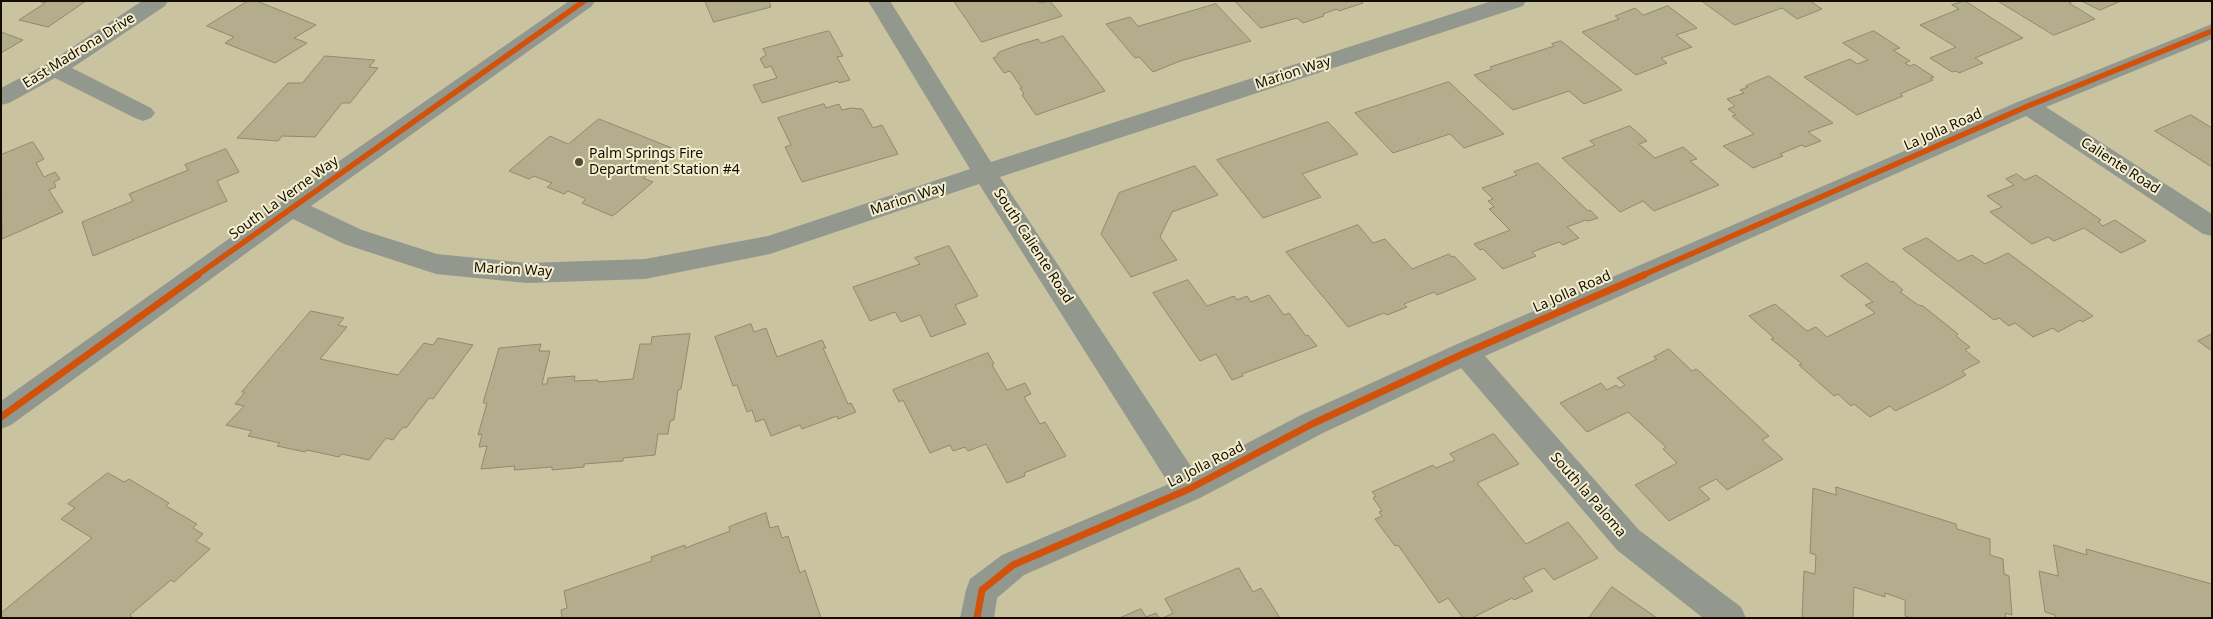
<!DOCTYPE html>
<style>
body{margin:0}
#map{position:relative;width:2213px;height:619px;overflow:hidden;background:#cac3a0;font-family:"Noto Sans",sans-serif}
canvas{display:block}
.frame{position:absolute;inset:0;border:2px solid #130e00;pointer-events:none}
</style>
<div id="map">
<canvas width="2213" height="619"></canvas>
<div class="frame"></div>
</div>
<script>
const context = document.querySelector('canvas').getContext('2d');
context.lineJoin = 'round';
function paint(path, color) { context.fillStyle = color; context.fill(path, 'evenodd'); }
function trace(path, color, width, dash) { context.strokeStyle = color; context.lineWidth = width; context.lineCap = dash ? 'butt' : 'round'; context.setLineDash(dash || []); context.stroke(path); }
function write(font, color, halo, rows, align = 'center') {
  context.font = font + ' "Noto Sans",sans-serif'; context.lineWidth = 4; context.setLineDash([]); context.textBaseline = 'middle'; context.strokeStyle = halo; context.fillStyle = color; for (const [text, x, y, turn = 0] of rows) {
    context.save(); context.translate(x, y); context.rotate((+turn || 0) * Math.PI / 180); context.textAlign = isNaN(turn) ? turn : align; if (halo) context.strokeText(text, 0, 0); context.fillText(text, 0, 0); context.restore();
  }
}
const building = new Path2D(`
 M 37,1 L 86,1 L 48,27 L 19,20 L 45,3 Z
 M 248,1 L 257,1 L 316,25 L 294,38 L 307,43 L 275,63 L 225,43 L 234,37 L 207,26 Z
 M 705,1 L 769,1 L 771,7 L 714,22 Z
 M 954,1 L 1038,1 L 1040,3 L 1050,1 L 1062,16 L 982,42 Z
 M 1235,1 L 1360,1 L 1363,3 L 1339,11 L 1337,9 L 1323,14 L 1324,16 L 1303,23 L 1297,18 L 1261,28 Z
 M 1702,1 L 1810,1 L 1822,9 L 1797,19 L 1782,8 L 1735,25 Z
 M 1965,1 L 2023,38 L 1975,58 L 1983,63 L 1959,73 L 1956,71 L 1952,72 L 1930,58 L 1956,47 L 1920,25 L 1959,9 L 1952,5 Z
 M 1998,1 L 2074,1 L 2069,3 L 2095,19 L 2054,35 Z
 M 2082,1 L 2121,1 L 2100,10 Z
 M 1216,4 L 1251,41 L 1180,61 L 1153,72 L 1139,57 L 1135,58 L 1106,24 L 1130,17 L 1138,26 Z
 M 1668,6 L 1697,28 L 1676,35 L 1692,47 L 1661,58 L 1667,63 L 1636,75 L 1582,32 L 1619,19 L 1615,16 L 1635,8 L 1643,15 Z
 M 829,31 L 843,56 L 837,57 L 850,80 L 839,83 L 838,81 L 762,103 L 753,85 L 777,78 L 771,66 L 765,68 L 760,59 L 766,55 L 763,49 Z
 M 1874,31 L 1900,48 L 1893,50 L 1910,61 L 1905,63 L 1910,66 L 1914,64 L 1934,77 L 1930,78 L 1933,80 L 1900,94 L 1903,96 L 1857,115 L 1804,77 L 1850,59 L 1857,64 L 1868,60 L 1843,43 Z
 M 1,32 L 23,40 L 1,53 Z
 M 1063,36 L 1105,91 L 1036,115 L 1022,95 L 1024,94 L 1020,88 L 1022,88 L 1010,71 L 1004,73 L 993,58 L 996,57 L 999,52 L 1018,45 L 1038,39 L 1041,43 Z
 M 1561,41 L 1622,90 L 1584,104 L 1569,91 L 1513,110 L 1474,75 L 1492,69 L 1490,67 L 1554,46 L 1552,44 Z
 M 325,56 L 375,60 L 369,67 L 378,68 L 350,103 L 342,103 L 315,137 L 282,136 L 278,141 L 237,138 L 288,83 L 302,83 Z
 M 1769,76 L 1833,123 L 1808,132 L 1821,141 L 1805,147 L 1802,145 L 1780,154 L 1783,156 L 1753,168 L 1723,146 L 1754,134 L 1732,116 L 1736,115 L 1728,109 L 1735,106 L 1727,99 L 1744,93 L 1740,90 L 1748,87 L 1746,86 Z
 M 1449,82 L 1504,134 L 1464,148 L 1450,134 L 1393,153 L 1355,113 Z
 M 824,104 L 826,108 L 839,104 L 842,110 L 851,108 L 862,109 L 873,128 L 882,125 L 898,154 L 802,182 L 785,147 L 791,145 L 778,118 Z
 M 2191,115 L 2212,128 L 2212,167 L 2155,131 Z
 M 599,119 L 672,148 L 645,172 L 649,174 L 643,178 L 653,182 L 618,212 L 612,216 L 582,203 L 586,199 L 568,191 L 564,194 L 547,187 L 552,183 L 534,176 L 529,179 L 509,171 L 550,136 L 568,144 Z
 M 1328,122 L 1358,154 L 1302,174 L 1321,197 L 1263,218 L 1217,160 Z
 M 1630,126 L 1647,141 L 1639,144 L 1655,158 L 1683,147 L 1697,159 L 1690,161 L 1719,185 L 1654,211 L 1643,201 L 1620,212 L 1562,158 L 1595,145 L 1590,141 Z
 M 33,142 L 44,159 L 36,163 L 44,177 L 55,172 L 60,179 L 54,182 L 56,187 L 49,190 L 63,212 L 2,239 L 1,155 Z
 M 226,149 L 239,172 L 217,181 L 227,201 L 93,256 L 82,222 L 133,201 L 129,194 L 188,170 L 185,165 Z
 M 1538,163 L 1588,211 L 1590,210 L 1598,218 L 1588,221 L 1586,220 L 1567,227 L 1579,238 L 1563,245 L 1559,242 L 1532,252 L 1536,256 L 1503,269 L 1483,249 L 1480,250 L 1474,244 L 1510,230 L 1489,209 L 1494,207 L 1488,201 L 1493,199 L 1482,188 L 1517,175 L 1514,172 Z
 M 1195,166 L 1218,195 L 1172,212 L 1160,237 L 1177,260 L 1131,277 L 1101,234 L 1119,193 Z
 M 2017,174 L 2025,180 L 2036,175 L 2101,220 L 2098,222 L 2103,226 L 2115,220 L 2146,241 L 2121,253 L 2084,228 L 2054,241 L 2048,237 L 2032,244 L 1990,212 L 2002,207 L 1987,196 L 2014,185 L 2006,179 Z
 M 1358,225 L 1373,243 L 1385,239 L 1412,269 L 1449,254 L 1452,257 L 1454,256 L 1476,279 L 1437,295 L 1434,292 L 1404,304 L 1407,307 L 1387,315 L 1384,313 L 1348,327 L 1286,252 Z
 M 1927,238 L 1958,261 L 1972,255 L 1985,264 L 2008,253 L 2093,316 L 2082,322 L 2080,320 L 2058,332 L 2053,328 L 2033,337 L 2015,323 L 2009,326 L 1999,318 L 1994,320 L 1903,249 Z
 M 949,246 L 978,296 L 955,305 L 966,324 L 931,337 L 920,315 L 901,322 L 895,312 L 870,321 L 853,287 L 920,264 L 915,258 Z
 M 1867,263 L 1891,282 L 1893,281 L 1903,290 L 1900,292 L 1918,305 L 1923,306 L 1958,334 L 1956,336 L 1970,347 L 1965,350 L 1980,362 L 1962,371 L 1966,375 L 1942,388 L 1895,411 L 1890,406 L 1870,417 L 1854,404 L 1851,406 L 1838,394 L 1834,396 L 1799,365 L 1802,364 L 1771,339 L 1774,338 L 1749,316 L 1775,304 L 1807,331 L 1816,327 L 1827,337 L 1875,313 L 1865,305 L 1873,302 L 1841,276 Z
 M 1188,280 L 1207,306 L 1234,296 L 1237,300 L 1247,296 L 1251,302 L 1269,295 L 1284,315 L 1289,313 L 1306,336 L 1308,335 L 1317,346 L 1242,374 L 1243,376 L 1232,380 L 1216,354 L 1200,361 L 1153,293 Z
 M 311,311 L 344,318 L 338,325 L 347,327 L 320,359 L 398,375 L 424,343 L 433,345 L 438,338 L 473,345 L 433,399 L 429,398 L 406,428 L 403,427 L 393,440 L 386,438 L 369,460 L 342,454 L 339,457 L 307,450 L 305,452 L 277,446 L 280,443 L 248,436 L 252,431 L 226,425 L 244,406 L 235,404 L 245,392 L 242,392 Z
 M 751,324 L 754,332 L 766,328 L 777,357 L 822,340 L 826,348 L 823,348 L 848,404 L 851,403 L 856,412 L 838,419 L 837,416 L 802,429 L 800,425 L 771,436 L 764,419 L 756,422 L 752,410 L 747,412 L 737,385 L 733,386 L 715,337 Z
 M 690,334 L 681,389 L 678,390 L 674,420 L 670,421 L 668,434 L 658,434 L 655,455 L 623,458 L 623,461 L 584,464 L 584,467 L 552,470 L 552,467 L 514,470 L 515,466 L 481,469 L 487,446 L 479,447 L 482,434 L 478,435 L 487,403 L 483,403 L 499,348 L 541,344 L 539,351 L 550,351 L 542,384 L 547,384 L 548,378 L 575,376 L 574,381 L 598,380 L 598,382 L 633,379 L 640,344 L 651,344 L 652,337 Z
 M 2212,334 L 2212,351 L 2198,341 Z
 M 1669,349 L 1692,371 L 1696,369 L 1700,372 L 1769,436 L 1762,440 L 1783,459 L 1727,490 L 1716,479 L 1699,488 L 1710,499 L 1669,521 L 1635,485 L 1677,463 L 1663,449 L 1666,447 L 1628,412 L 1587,432 L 1560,403 L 1601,383 L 1607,390 L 1616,385 L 1620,388 L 1625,385 L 1617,378 L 1657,359 L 1654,357 Z
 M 988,353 L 994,364 L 992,365 L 1007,390 L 1025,383 L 1031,394 L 1024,397 L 1040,424 L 1045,422 L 1066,456 L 1024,473 L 1025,476 L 1007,483 L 986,444 L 968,451 L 965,447 L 953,451 L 950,445 L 930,453 L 903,400 L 899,402 L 893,390 Z
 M 1494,434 L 1519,464 L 1477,483 L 1526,544 L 1568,522 L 1598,558 L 1554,580 L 1544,568 L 1523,578 L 1533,591 L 1514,600 L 1512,598 L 1472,618 L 1463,618 L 1448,598 L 1439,603 L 1398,545 L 1395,546 L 1375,519 L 1382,516 L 1379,512 L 1382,511 L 1373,498 L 1376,496 L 1372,492 L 1433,465 L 1436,468 L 1455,460 L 1450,454 Z
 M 108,473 L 124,482 L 129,479 L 169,503 L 166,506 L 197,524 L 193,528 L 203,534 L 196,541 L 210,549 L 174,582 L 171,580 L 130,615 L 132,617 L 131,618 L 1,618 L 1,613 L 92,538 L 61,519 L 75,508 L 68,504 Z
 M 1836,487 L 1956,524 L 1957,529 L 1990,539 L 1990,555 L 2003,559 L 2004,574 L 2009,576 L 2012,615 L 2005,613 L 2006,618 L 1911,618 L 1905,616 L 1905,600 L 1885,593 L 1885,597 L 1854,587 L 1853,618 L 1802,618 L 1804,571 L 1815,574 L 1816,555 L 1810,553 L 1813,488 L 1836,495 Z
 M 766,513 L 770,528 L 778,526 L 782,538 L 788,536 L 800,573 L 805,570 L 821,618 L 562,618 L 561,610 L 567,608 L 564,591 L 652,561 L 651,557 L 685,545 L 685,548 L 730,531 L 729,527 Z
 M 2054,545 L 2087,555 L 2086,549 L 2212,584 L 2212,618 L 2056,618 L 2055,615 L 2045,612 L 2039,571 L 2058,576 Z
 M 1239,568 L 1253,592 L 1261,588 L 1280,618 L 1163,618 L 1173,613 L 1165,599 Z
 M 1612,587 L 1657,618 L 1589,618 Z
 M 1141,609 L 1146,617 L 1156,613 L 1159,618 L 1120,618 Z`);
paint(building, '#b3ad8d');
trace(building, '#8f8a6e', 1);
paint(new Path2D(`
 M 142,1 L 168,1 L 165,6 L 72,68 L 151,108 L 155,113 L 151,118 L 143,121 L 135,118 L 55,78 L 9,103 L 1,105 L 1,88 L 47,64 Z
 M 569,1 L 595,1 L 592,6 L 311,206 L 362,230 L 437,254 L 527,263 L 645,259 L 768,236 L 970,169 L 868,1 L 890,1 L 991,162 L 1492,1 L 1526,1 L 1523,6 L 1000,177 L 1194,471 L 1301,415 L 1455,345 L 2020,101 L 2212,24 L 2212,39 L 2046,107 L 2212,214 L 2212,236 L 2203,234 L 2026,116 L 1485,356 L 1639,530 L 1741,607 L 1746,618 L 1703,618 L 1617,550 L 1461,368 L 1323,433 L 1200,498 L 1024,575 L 997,598 L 994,618 L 960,618 L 966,590 L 970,579 L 1002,555 L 1169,484 L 979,184 L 770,254 L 645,279 L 527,283 L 436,274 L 344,244 L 293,219 L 11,425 L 1,429 L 1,401 L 282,201 Z`), '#92988e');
trace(new Path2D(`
 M 196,276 L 584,1
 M 1641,276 L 2028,106 L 2212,31`), '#d3520b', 5.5);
trace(new Path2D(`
 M 1,417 L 198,275
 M 977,618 L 982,590 L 1013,565 L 1189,489 L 1312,424 L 1465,353 L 1644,275`), '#d3520b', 7);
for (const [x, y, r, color] of [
 [579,162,5,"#534d38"]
]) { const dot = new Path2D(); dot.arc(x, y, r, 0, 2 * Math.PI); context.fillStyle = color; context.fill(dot); trace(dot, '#f4eecf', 2); }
write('14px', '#130e00', '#f4eecf', [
 ["East Madrona Drive",79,51,-32],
 ["Marion Way",1293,73,-18],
 ["La Jolla Road",1943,130,-24],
 ["Caliente Road",2120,166,33],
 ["South La Verne Way",284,198,-36],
 ["Marion Way",908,199,-18],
 ["South Caliente Road",1033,246,57],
 ["Marion Way",513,270,3],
 ["La Jolla Road",1572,292,-24],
 ["La Jolla Road",1206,465,-27],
 ["South la Paloma",1588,495,49]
]);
write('14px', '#130e00', '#f4eecf', [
 ["Palm Springs Fire",589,154],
 ["Department Station #4",589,170]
], 'left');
</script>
